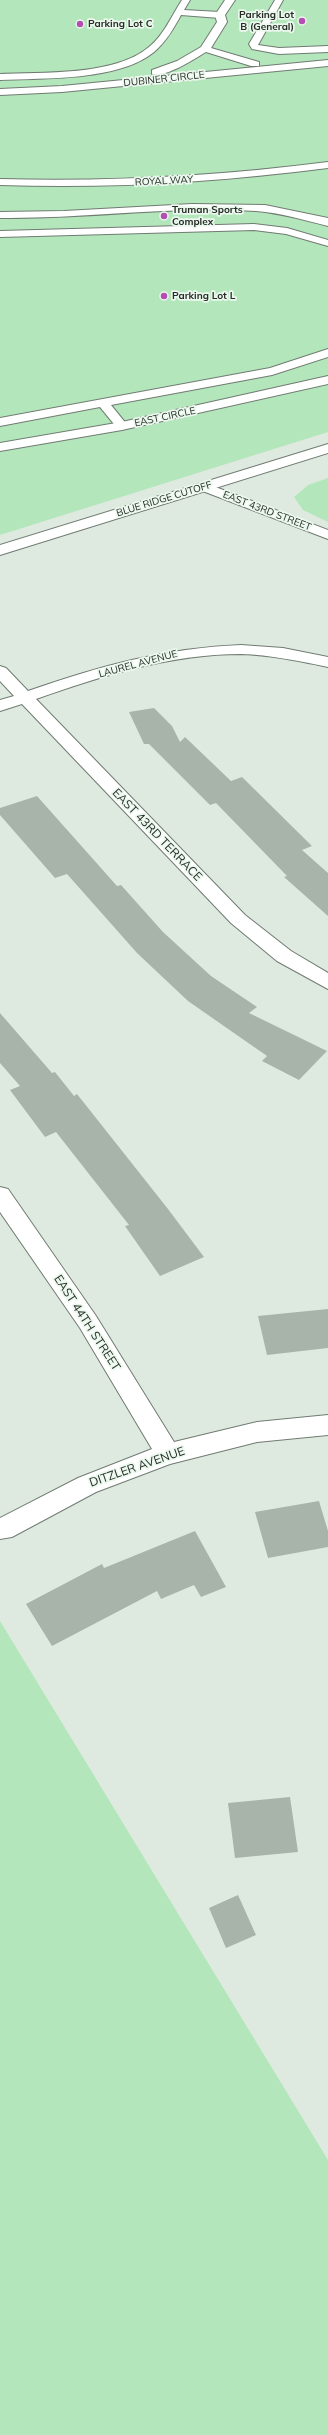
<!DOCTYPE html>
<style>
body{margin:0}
canvas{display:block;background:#deeadf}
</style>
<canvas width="328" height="2435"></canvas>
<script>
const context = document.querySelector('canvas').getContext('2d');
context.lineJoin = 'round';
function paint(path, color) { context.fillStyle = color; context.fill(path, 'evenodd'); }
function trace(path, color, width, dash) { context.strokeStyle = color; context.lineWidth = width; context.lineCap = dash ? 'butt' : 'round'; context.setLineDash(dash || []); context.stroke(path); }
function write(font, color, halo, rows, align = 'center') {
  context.font = font + ' Mulish,sans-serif'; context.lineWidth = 3.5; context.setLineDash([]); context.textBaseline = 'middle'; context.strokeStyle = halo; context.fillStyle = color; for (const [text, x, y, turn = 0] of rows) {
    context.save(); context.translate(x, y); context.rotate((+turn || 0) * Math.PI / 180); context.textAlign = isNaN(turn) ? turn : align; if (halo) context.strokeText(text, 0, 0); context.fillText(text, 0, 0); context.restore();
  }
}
paint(new Path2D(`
 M 0,0 L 328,0 L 328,432 L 0,535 Z
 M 328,478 L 328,522 L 303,510 L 294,497 L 308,485 Z
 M 0,1621 L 328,2160 L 328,2435 L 0,2435 Z`), '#b4e6bc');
paint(new Path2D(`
 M 154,708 L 172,726 L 180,742 L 185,737 L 231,781 L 242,777 L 312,846 L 302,850 L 328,873 L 328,916 L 284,877 L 287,876 L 216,803 L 210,805 L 149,744 L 144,744 L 129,712 Z
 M 37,796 L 117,886 L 121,885 L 163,932 L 211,976 L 257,1007 L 249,1013 L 327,1051 L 299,1080 L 262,1061 L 267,1056 L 188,1001 L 137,953 L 67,874 L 55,878 L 0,815 L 0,808 Z
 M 0,1013 L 52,1073 L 55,1072 L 74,1096 L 77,1094 L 168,1209 L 204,1257 L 160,1276 L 125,1226 L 129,1225 L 56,1132 L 45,1137 L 10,1090 L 20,1086 L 0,1063 Z
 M 328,1309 L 328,1348 L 267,1355 L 258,1316 Z
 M 319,1501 L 328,1531 L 328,1547 L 268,1558 L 255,1512 Z
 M 195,1531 L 226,1587 L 201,1597 L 194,1585 L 161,1599 L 157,1591 L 52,1646 L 26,1604 L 102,1564 L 104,1568 Z
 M 290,1797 L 298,1852 L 235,1858 L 228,1803 Z
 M 238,1895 L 256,1935 L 226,1948 L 209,1908 Z`), '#a8b4a9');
const lane = new Path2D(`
 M 182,0 L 190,0 L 184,10 L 220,12 L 224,15 L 220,18 L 181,15 C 174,28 166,42 154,52 C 119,81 44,78 0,80 L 0,74 C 42,72 115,76 149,47 C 164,35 172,15 182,0 Z
 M 275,0 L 283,0 L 258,45 L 279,48 L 328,46 L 328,52 L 279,54 L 252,49 L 249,44 Z
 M 254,224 L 287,228 L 328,240 L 328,246 L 286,234 L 254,230 L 0,237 L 0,231 Z
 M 328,349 L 328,357 L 272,375 L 111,405 L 128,426 L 122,430 L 118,429 L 100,407 L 0,426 L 0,418 L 270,368 Z`);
const street = new Path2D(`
 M 225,0 L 235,0 L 225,15 L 227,22 L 211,48 L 259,62 L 259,66 L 251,66 L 206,52 C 194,59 166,78 152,74 L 152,70 L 177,61 L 201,47 L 217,22 L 215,15 Z
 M 328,60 L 328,66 L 62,92 L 0,95 L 0,89 L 62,86 Z
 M 328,162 L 328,168 C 219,182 110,189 0,185 L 0,179 C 110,182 219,176 328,162 Z
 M 192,204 L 265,205 L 328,218 L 328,226 C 304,220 281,213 256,211 C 171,206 85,219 0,218 L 0,212 L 64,211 Z
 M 328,376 L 328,384 L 122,430 L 0,451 L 0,443 L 122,422 Z
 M 205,483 L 328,530 L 328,539 L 200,490 L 198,487 Z
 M 241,645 L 283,648 L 328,657 L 328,667 C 299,661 270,655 241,654 C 170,654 102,676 36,699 L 245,915 L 291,951 L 328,973 L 328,989 L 277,961 L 231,923 L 22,704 L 0,711 L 0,700 L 14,696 L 0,681 L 0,666 L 6,668 L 28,691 C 100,666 165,648 241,645 Z
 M 0,1187 L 8,1189 L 96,1316 L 174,1442 L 257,1422 L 328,1415 L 328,1435 L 257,1442 L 170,1464 L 96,1492 L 12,1537 L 0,1539 L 0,1518 L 78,1478 L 152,1449 L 80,1328 L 0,1212 Z`);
const secondary = new Path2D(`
 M 328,444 L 328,453 L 0,555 L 0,545 Z`);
trace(lane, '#707b72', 2);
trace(street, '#707b72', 2);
trace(secondary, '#707b72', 2);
paint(lane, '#fff');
paint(street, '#fff');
paint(secondary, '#fff');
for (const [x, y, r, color] of [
 [302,21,4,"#b54eb2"],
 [80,24,4,"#b54eb2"],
 [164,216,4,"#b54eb2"],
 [164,296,4,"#b54eb2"]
]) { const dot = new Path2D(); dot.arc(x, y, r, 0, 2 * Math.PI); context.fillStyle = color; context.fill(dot); trace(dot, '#ebf8ed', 1.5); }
write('bold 10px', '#272c27', '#ebf8ed', [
 ["Parking Lot",294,15,"right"],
 ["B (General)",294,27,"right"],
 ["Parking Lot C",88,24],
 ["Truman Sports",172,210],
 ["Complex",172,222],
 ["Parking Lot L",172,296]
], 'left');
write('10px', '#272c27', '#ebf8ed', [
 ["DUBINER CIRCLE",164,79,-6],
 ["ROYAL WAY",164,181,-3],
 ["EAST CIRCLE",165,417,-12],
 ["BLUE RIDGE CUTOFF",164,499,-17],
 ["EAST 43RD STREET",267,511,21],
 ["LAUREL AVENUE",138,664,-15]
]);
write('12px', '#272c27', '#ebf8ed', [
 ["EAST 43RD TERRACE",157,835,46],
 ["EAST 44TH STREET",87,1323,57],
 ["DITZLER AVENUE",137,1467,-19]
]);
</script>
